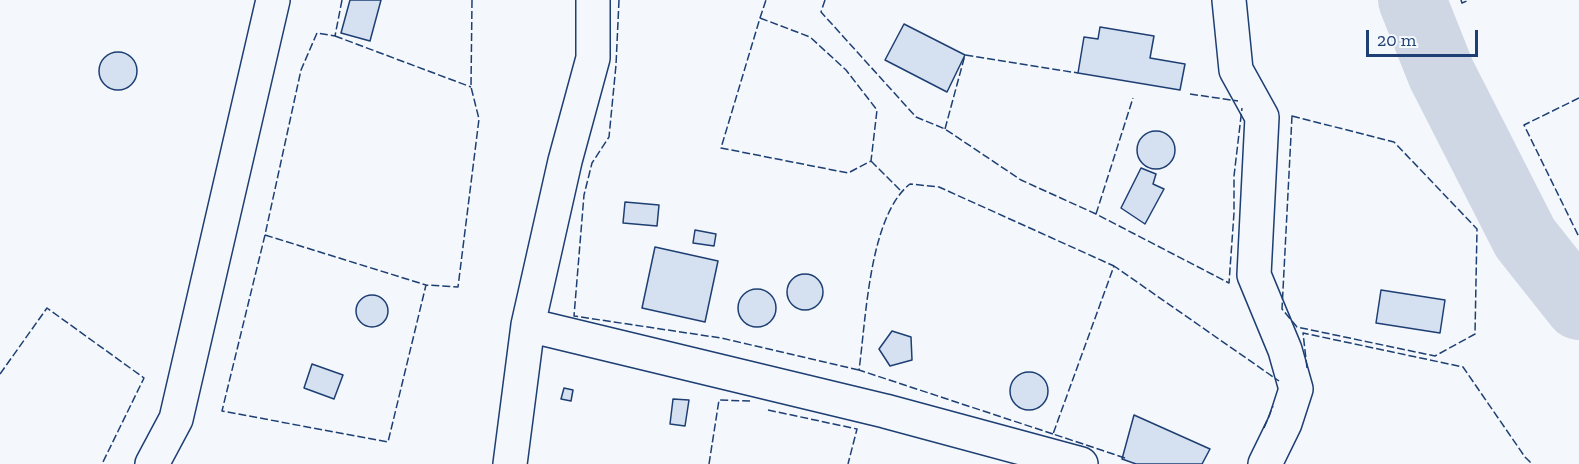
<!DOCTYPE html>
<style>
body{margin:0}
#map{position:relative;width:1579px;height:464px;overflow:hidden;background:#f4f7fb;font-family:"Zilla Slab",serif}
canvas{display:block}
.scale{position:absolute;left:1366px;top:30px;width:112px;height:27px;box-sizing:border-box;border:3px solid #1d3f73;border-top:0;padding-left:8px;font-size:18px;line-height:21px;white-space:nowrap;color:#1d3f73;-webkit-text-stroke:4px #f4f7fb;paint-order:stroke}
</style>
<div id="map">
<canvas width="1579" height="464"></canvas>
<div class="scale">20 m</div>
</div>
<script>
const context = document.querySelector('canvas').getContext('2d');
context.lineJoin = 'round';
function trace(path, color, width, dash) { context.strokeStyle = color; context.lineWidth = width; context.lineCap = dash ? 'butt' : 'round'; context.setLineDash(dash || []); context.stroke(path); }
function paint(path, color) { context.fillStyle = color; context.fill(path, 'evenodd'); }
trace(new Path2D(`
 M 1412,0 L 1441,73 L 1525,238 L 1579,306`), '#cfd7e4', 68);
const building = new Path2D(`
 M 350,0 L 381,0 L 370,41 L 341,33 Z
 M 904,24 L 965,55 L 947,92 L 885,60 Z
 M 1100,27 L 1154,36 L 1150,58 L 1185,64 L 1180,90 L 1078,73 L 1084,37 L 1098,39 Z
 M99 71a19 19 0 1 1 38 0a19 19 0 1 1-38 0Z
 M1137 150a19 19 0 1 1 38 0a19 19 0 1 1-38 0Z
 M 1141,168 L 1156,174 L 1153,184 L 1164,189 L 1145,224 L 1121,208 Z
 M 625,202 L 659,205 L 657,226 L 623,223 Z
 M 695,230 L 716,234 L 714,246 L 693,243 Z
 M 655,247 L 718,261 L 705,322 L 642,308 Z
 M787 292a18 18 0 1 1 36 0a18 18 0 1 1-36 0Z
 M738 308a19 19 0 1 1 38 0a19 19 0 1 1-38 0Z
 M 1381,290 L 1445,300 L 1440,333 L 1376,323 Z
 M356 311a16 16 0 1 1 32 0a16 16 0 1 1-32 0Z
 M 892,331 L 911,337 L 912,360 L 890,366 L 879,349 Z
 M 312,364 L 343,375 L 334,399 L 304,388 Z
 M1010 391a19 19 0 1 1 38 0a19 19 0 1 1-38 0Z
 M 564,388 L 573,390 L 571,401 L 561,399 Z
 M 673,399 L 689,400 L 685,426 L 670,424 Z
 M 1134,415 L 1210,449 L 1202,464 L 1136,464 L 1122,459 Z`);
paint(building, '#d5e0f0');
trace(building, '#1d3f73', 1.5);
const minor = new Path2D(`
 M 1229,0 L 1236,70 L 1262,117 L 1254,275 L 1285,350 L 1296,389 L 1285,423 L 1265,464
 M 528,325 L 885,411 L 1081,464
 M 152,464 L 176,419 L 273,0
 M 510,464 L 528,325 L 565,161 L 593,58 L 593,0`);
trace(minor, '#1d3f73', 36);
trace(minor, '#f4f7fb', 33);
trace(new Path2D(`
 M 342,0 L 335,36 L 317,33 L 301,70 L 265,235 L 222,411 L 388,442 L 426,285 L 458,287 L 479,119 L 471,87 L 472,0
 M 619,0 L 616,65 L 609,137 L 592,163 L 584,195 L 574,316 L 721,338 L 859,370
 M 825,0 L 821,12 L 916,117 L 945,129 L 1021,180 L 1096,214 L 1229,283 L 1234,213 L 1234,176 L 1242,108
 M 1461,0 L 1462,3 L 1469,0
 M 760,18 L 810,37 L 846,70 L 877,110 L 871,161 L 848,173 L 721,148 L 760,18 L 766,0
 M 335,36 L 471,87
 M 1190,94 L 1238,101
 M 1579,98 L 1524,125 L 1579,237
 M 1292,116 L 1394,142 L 1477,229 L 1475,334 L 1435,356 L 1297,327 L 1282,309 Z
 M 945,129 L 965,55 L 1078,73
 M 871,161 L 901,191
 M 1096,214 L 1133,98
 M 265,235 L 426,285
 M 1307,368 L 1303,333 L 1463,367 L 1525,457 L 1532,464
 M 0,374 L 47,308 L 144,378 L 102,464
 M 768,410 L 857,429 L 848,464
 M 1264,428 L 1273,406
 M 1053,434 L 859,370 C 866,320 869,216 910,184 L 939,187 L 1114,266
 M 1125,458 L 1053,434 L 1114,266 L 1279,381
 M 709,464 L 719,400 L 750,401`), '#1d3f73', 1.5, [8, 3]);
</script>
